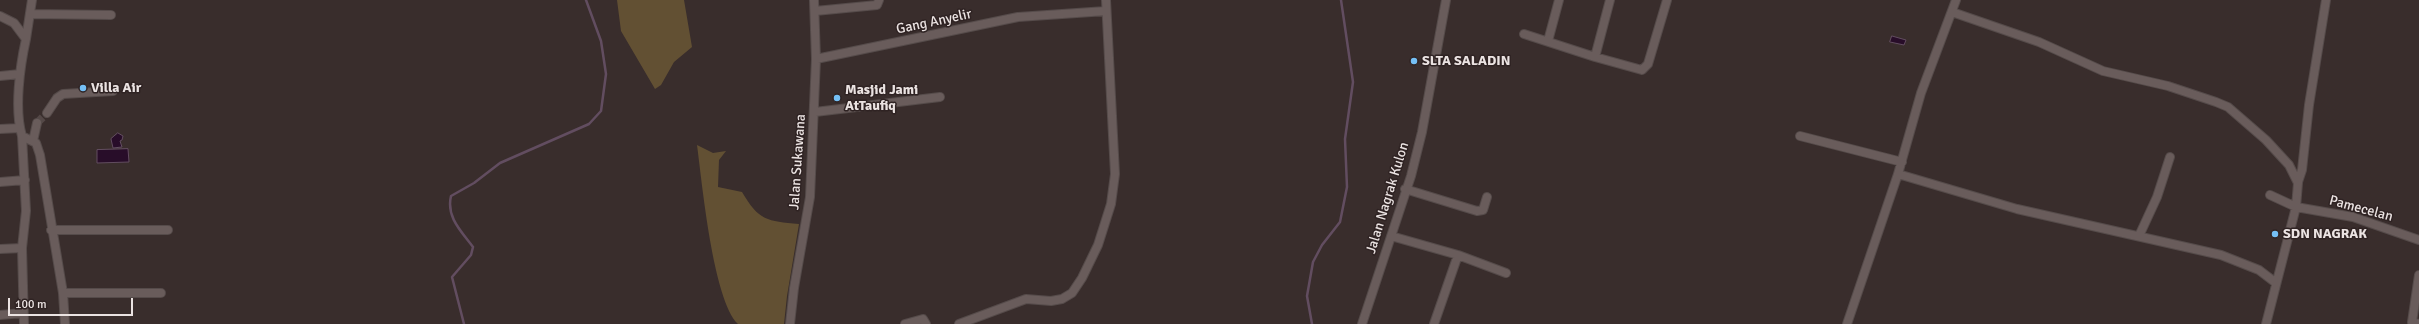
<!DOCTYPE html>
<style>
body{margin:0}
#map{position:relative;width:2419px;height:324px;overflow:hidden;background:#392d2c;font-family:Signika,sans-serif}
canvas{display:block}
.scale{position:absolute;left:8px;top:298px;width:125px;height:18px;box-sizing:border-box;border:2px solid #ebe3e2;border-top:0;padding-left:5px;font-size:12px;line-height:14px;white-space:nowrap;color:#ebe3e2;-webkit-text-stroke:3px #2f2323;paint-order:stroke}
</style>
<div id="map">
<canvas width="2419" height="324"></canvas>
<div class="scale">100 m</div>
</div>
<script>
const context = document.querySelector('canvas').getContext('2d');
context.lineJoin = 'round';
function paint(path, color) { context.fillStyle = color; context.fill(path, 'evenodd'); }
function trace(path, color, width, dash) { context.strokeStyle = color; context.lineWidth = width; context.lineCap = dash ? 'butt' : 'round'; context.setLineDash(dash || []); context.stroke(path); }
function write(font, color, halo, rows, align = 'center') {
  context.font = font + ' Signika,sans-serif'; context.lineWidth = 3; context.setLineDash([]); context.textBaseline = 'middle'; context.strokeStyle = halo; context.fillStyle = color; for (const [text, x, y, turn = 0] of rows) {
    context.save(); context.translate(x, y); context.rotate((+turn || 0) * Math.PI / 180); context.textAlign = isNaN(turn) ? turn : align; if (halo) context.strokeText(text, 0, 0); context.fillText(text, 0, 0); context.restore();
  }
}
paint(new Path2D(`
 M 617,0 L 684,0 L 692,47 L 674,62 L 661,85 L 655,89 L 621,31 Z
 M 697,145 L 713,153 L 726,151 L 719,160 L 718,187 L 742,192 C 759,221 767,221 799,224 L 787,296 L 784,324 L 738,324 C 713,300 702,182 697,145 Z`), '#625033');
const water = new Path2D(`
 M 1892,36 L 1906,40 L 1904,45 L 1890,42 Z
 M 118,133 L 123,136 L 122,140 L 120,141 L 122,147 L 113,148 L 111,139 Z
 M 128,149 L 129,162 L 97,163 L 97,150 Z`);
paint(water, '#280d29');
trace(water, '#624d60', 1);
trace(new Path2D(`
 M 464,324 L 452,277 L 471,255 L 473,247 C 461,231 446,217 451,196 L 474,183 L 500,163 L 589,124 L 601,111 L 606,74 L 601,41 L 586,0
 M 1312,324 L 1307,296 L 1313,262 L 1322,245 L 1340,222 L 1347,187 L 1345,139 L 1353,82 L 1341,0`), '#624d60', 2.5);
trace(new Path2D(`
 M 37,123 L 47,113`), '#544847', 8, [8, 4]);
const minor = new Path2D(`
 M 815,11 L 877,5 L 879,0
 M 1952,12 L 2039,42 L 2103,71 L 2168,86 L 2216,102 L 2228,107 L 2266,140 L 2289,165 L 2298,183 L 2296,207 L 2266,324
 M 30,14 L 111,15
 M 0,16 L 14,23 L 26,39 C 20,66 14,109 22,136 L 26,211 L 22,248 L 24,324
 M 1524,34 L 1595,57 L 1642,70 L 1648,64 L 1667,0
 M 26,39 L 32,0
 M 1548,41 L 1559,0
 M 1595,57 L 1610,0
 M 816,59 L 1018,17 L 1106,11
 M 0,76 L 20,74
 M 815,112 L 940,97
 M 47,113 L 57,98 L 63,94 L 113,91
 M 0,129 L 20,128
 M 22,136 L 36,143 L 40,155 L 63,293 L 65,324
 M 1800,136 L 1902,162
 M 33,141 L 37,123
 M 1898,174 L 2017,209 L 2221,255 L 2259,270 L 2276,283
 M 0,182 L 25,180
 M 2298,182 L 2302,170 L 2309,105 L 2326,0
 M 1405,189 L 1477,211 L 1483,210 L 1487,197
 M 2270,195 L 2296,207 L 2353,217 L 2419,240
 M 51,230 L 168,230
 M 1391,236 L 1458,255 L 1506,273
 M 2139,236 L 2157,197 L 2170,157
 M 0,249 L 22,248
 M 2419,275 L 2412,322 L 2419,324
 M 63,293 L 161,293
 M 0,315 L 23,313
 M 790,324 L 794,288 L 810,197 L 816,59 L 814,0
 M 905,324 L 923,319 L 926,324
 M 959,324 L 1026,299 L 1051,301 L 1062,299 L 1072,293 L 1082,278 L 1098,245 L 1111,204 L 1115,174 L 1106,0
 M 1362,324 L 1411,176 L 1422,132 L 1446,0
 M 1434,324 L 1458,255
 M 1847,324 L 1898,174 L 1921,93 L 1956,0`);
trace(minor, '#554b4a', 10);
trace(minor, '#695c5b', 8);
for (const [x, y, r, color] of [
 [1414,61,4,"#75c0f6"],
 [83,88,4,"#75c0f6"],
 [837,98,4,"#75c0f6"],
 [2275,234,4,"#75c0f6"]
]) { const dot = new Path2D(); dot.arc(x, y, r, 0, 2 * Math.PI); context.fillStyle = color; context.fill(dot); trace(dot, '#2f2323', 1.5); }
write('14px', '#ebe3e2', '#2f2323', [
 ["Gang Anyelir",934,22,-12],
 ["Jalan Sukawana",798,162,-86],
 ["Jalan Nagrak Kulon",1388,198,-73],
 ["Pamecelan",2361,209,15]
]);
write('bold 14px', '#ebe3e2', '#2f2323', [
 ["SLTA SALADIN",1422,61],
 ["Villa Air",91,88],
 ["Masjid Jami",845,90],
 ["AtTaufiq",845,106],
 ["SDN NAGRAK",2283,234]
], 'left');
</script>
